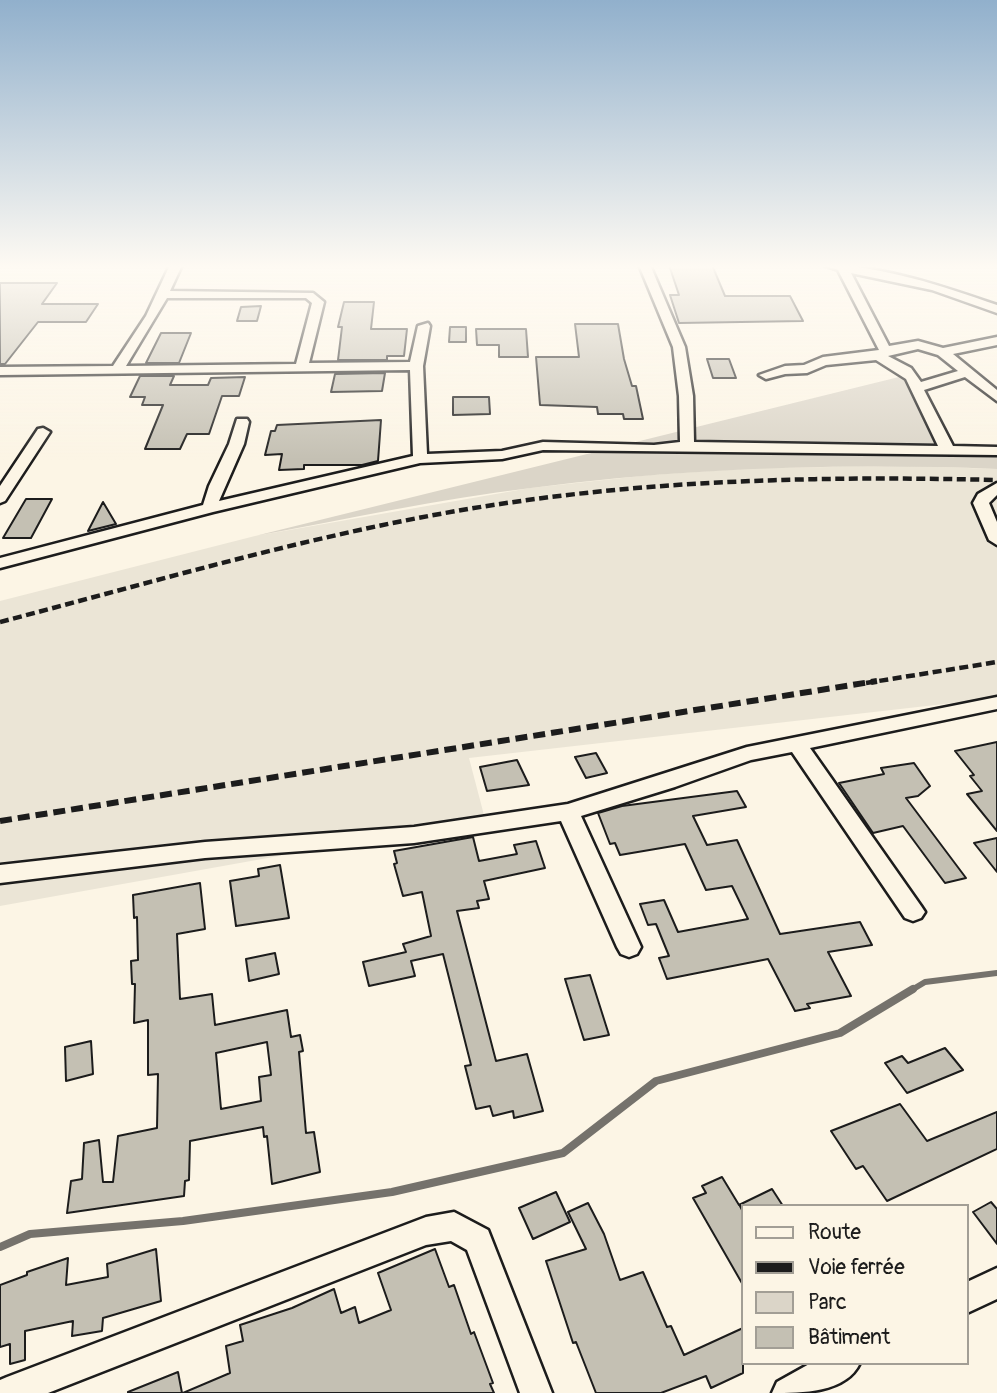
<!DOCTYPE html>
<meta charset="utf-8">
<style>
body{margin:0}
#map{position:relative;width:997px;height:1393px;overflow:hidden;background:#fcf5e5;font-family:Pangolin,sans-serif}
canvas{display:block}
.legend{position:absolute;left:741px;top:1204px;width:228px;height:161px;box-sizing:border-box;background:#fcf5e5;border:2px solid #a29e95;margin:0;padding:9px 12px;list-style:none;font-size:21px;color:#1c1c1c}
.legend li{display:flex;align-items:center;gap:14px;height:35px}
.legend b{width:35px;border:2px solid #a29e95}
</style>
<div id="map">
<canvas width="997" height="1393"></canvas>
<ul class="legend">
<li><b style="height:9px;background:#fcf5e5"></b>Route</li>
<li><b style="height:9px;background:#1c1c1c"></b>Voie ferrée</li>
<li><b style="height:19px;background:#dbd5c8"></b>Parc</li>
<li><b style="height:19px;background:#c4c0b3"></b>Bâtiment</li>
</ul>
</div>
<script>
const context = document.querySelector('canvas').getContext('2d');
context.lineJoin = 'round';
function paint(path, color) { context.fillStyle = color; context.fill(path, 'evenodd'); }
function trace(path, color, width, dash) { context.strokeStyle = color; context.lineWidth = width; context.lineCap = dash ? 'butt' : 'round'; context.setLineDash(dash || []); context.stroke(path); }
paint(new Path2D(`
 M 908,466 L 997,469 L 997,698 L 469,758 L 485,819 L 0,906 L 0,601 L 255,536 L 530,488 L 650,475 L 756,468 Z`), '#ebe5d6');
paint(new Path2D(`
 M 911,374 L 956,448 L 997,448 L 997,469 C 841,463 686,468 531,488 C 439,499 347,519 255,536 Z`), '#dbd5c8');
trace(new Path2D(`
 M 910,991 L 925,982 L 997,973`), '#75726c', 6);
trace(new Path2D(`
 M 0,1247 L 30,1234 L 183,1221 L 392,1192 L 563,1153 L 656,1081 L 840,1033 L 913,989`), '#75726c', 8);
const building = new Path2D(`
 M 669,265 L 712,265 L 725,296 L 790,296 L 803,321 L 679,323 L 670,295 L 679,295 Z
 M 0,283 L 57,283 L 42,304 L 98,304 L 86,322 L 38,322 L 5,364 L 0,364 Z
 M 344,302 L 374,302 L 371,329 L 407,329 L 404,356 L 387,356 L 387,360 L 338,360 L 342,327 L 338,327 Z
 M 261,306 L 257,321 L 237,321 L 241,307 Z
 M 575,324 L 618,324 L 624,359 L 632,386 L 636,386 L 643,419 L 624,419 L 623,414 L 598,414 L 597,407 L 540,405 L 536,357 L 579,357 Z
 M 450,327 L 466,327 L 466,342 L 449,342 Z
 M 476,329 L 526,329 L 528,357 L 499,357 L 499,345 L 477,345 Z
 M 161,333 L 191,333 L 179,363 L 146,363 Z
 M 707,359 L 729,359 L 736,378 L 713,378 Z
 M 385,373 L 382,391 L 331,392 L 335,374 Z
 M 140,376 L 174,376 L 170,385 L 208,385 L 211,378 L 245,377 L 239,396 L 222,396 L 209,434 L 187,434 L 180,449 L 145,449 L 163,405 L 142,405 L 145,397 L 130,397 Z
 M 453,397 L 489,397 L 490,414 L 453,415 Z
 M 381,420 L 378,461 L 362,465 L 304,465 L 304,469 L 279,470 L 282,454 L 265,455 L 271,431 L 275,431 L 277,425 Z
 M 26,499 L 52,499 L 31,538 L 3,538 Z
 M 103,502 L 116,524 L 88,531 Z
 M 997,742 L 997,831 L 967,794 L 982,791 L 970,776 L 974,775 L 955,751 Z
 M 596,753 L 607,773 L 586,778 L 575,757 Z
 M 517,760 L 529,785 L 487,791 L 480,767 Z
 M 914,763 L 930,786 L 918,796 L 906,798 L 966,878 L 945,883 L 903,826 L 873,833 L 839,783 L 884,774 L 881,768 Z
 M 737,791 L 746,807 L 693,816 L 707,845 L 737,840 L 780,934 L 860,922 L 872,945 L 828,952 L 851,996 L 807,1004 L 810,1008 L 795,1011 L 768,959 L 667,979 L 659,958 L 669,956 L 656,924 L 648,925 L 640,904 L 664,900 L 678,932 L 748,919 L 732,886 L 706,890 L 685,844 L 620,855 L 615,843 L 610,844 L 598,813 L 622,806 Z
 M 473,837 L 479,861 L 517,854 L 514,845 L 536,841 L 545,868 L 484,881 L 489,899 L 477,901 L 479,908 L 457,911 L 496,1061 L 527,1054 L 543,1111 L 514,1118 L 513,1111 L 493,1116 L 490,1106 L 476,1109 L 465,1066 L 471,1065 L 443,954 L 411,961 L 415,976 L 369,986 L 363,962 L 406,952 L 403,944 L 431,936 L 422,892 L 403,896 L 394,864 L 397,863 L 394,851 Z
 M 997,838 L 997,872 L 974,843 Z
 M 280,865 L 289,918 L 236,926 L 230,881 L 259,876 L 258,869 Z
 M 200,883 L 205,929 L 177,934 L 180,999 L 212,994 L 215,1025 L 287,1010 L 291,1037 L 300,1035 L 303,1051 L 299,1052 L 306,1133 L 314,1132 L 320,1172 L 272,1184 L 267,1136 L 264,1137 L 263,1127 L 190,1141 L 189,1180 L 185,1181 L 184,1196 L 67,1213 L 71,1181 L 82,1179 L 84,1143 L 99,1140 L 103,1182 L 113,1182 L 118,1136 L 157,1128 L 158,1074 L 148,1075 L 148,1020 L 134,1023 L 135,984 L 132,984 L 131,961 L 138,960 L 137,917 L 134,918 L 133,895 ZM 267,1042 L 271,1075 L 259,1077 L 261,1101 L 221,1109 L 216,1053 Z
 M 275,953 L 279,974 L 249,981 L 246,959 Z
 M 590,975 L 609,1035 L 584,1040 L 565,979 Z
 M 91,1041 L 93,1074 L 66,1081 L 65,1047 Z
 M 945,1048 L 963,1070 L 907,1093 L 885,1063 L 902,1056 L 908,1063 Z
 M 900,1104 L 927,1141 L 997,1112 L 997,1149 L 887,1201 L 863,1166 L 856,1169 L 831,1131 Z
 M 722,1177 L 739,1205 L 772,1189 L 783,1206 L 740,1206 L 743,1212 L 743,1285 L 693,1198 L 706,1193 L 702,1186 Z
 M 556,1192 L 570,1222 L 533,1239 L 519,1208 Z
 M 991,1202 L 997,1209 L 997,1244 L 973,1212 Z
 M 588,1203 L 604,1234 L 620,1280 L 643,1272 L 667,1327 L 671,1326 L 684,1355 L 743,1328 L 743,1373 L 711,1388 L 706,1376 L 661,1393 L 596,1393 L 576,1342 L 573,1343 L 546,1261 L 586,1249 L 568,1212 Z
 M 156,1249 L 161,1301 L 103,1318 L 102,1331 L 72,1336 L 73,1321 L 25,1331 L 25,1360 L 10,1364 L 10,1344 L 0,1347 L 0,1285 L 27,1275 L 27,1272 L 68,1258 L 66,1285 L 108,1277 L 107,1264 Z
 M 435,1249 L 449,1287 L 454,1285 L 471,1334 L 474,1332 L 493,1383 L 490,1384 L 494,1393 L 183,1393 L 230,1373 L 226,1346 L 243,1341 L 240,1325 L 292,1308 L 334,1289 L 341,1313 L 355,1307 L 359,1323 L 391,1310 L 378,1273 Z
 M 178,1372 L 182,1393 L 128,1393 L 128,1392 Z`);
paint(building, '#c4c0b3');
trace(building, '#1c1c1c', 2);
const street = new Path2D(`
 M 170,265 L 182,265 L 170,291 L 313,293 L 324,302 L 309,363 L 410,362 L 418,326 L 428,323 L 430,326 L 423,366 L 427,454 L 502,451 L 543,442 L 654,445 L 680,442 L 679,396 L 673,347 L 639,265 L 650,265 L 685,347 L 693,396 L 694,442 L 938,446 L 906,379 L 876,360 L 826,365 L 807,373 L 785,374 L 766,379 L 759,375 L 785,366 L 804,365 L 823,357 L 879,350 L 838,270 L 823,265 C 881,265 942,286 997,305 L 997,313 L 932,290 L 851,273 L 889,346 L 918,341 L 943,348 L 997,337 L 997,345 L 953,354 L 997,390 L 997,401 L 965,377 L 924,390 L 953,446 L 997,447 L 997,455 L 543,450 L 502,459 L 420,463 L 213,512 L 0,568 L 0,558 L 203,505 L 209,486 L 229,444 L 237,419 L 247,419 L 249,422 L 244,444 L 219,501 L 413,456 L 410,370 L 0,375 L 0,367 L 113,366 L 146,316 ZM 167,298 L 306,298 L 312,303 L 296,364 L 126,366 ZM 918,349 L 938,355 L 958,371 L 921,382 L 911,368 L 888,356 Z
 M 43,428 L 50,432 L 5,501 L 0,503 L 0,486 L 38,429 Z
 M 997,483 L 997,495 L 989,503 L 997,522 L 997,545 L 989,540 L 973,503 L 978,494 Z
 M 997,697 L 997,709 L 810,748 L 921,906 L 925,912 L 921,918 L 913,921 L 905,918 L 792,752 L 751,760 L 675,787 L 581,816 L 641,947 L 637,954 L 629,957 L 621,954 L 617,947 L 561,821 L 414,843 L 205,858 L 0,883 L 0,865 L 205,842 L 414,827 L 568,804 L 747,747 Z
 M 454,1212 L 488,1230 L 552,1393 L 520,1393 L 467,1250 L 451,1241 L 426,1245 L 48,1393 L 0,1393 L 0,1380 L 7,1377 L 426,1217 Z
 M 997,1268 L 997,1299 L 967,1313 L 967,1282 Z
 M 811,1363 L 860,1363 C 846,1393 802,1393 772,1393 L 777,1382 Z`);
trace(street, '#1c1c1c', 5);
paint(street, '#fcf5e5');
trace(new Path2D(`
 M 0,622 C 165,579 331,529 500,504 C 665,479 831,476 997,480
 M 866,683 L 997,662`), '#1c1c1c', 4.5, [9, 4.5]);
trace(new Path2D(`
 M 0,821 L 877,681`), '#1c1c1c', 6, [12, 6]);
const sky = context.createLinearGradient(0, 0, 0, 460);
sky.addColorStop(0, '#91b0cc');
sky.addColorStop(0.58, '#fefaf3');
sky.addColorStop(1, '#fefaf300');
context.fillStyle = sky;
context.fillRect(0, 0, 997, 460);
</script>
